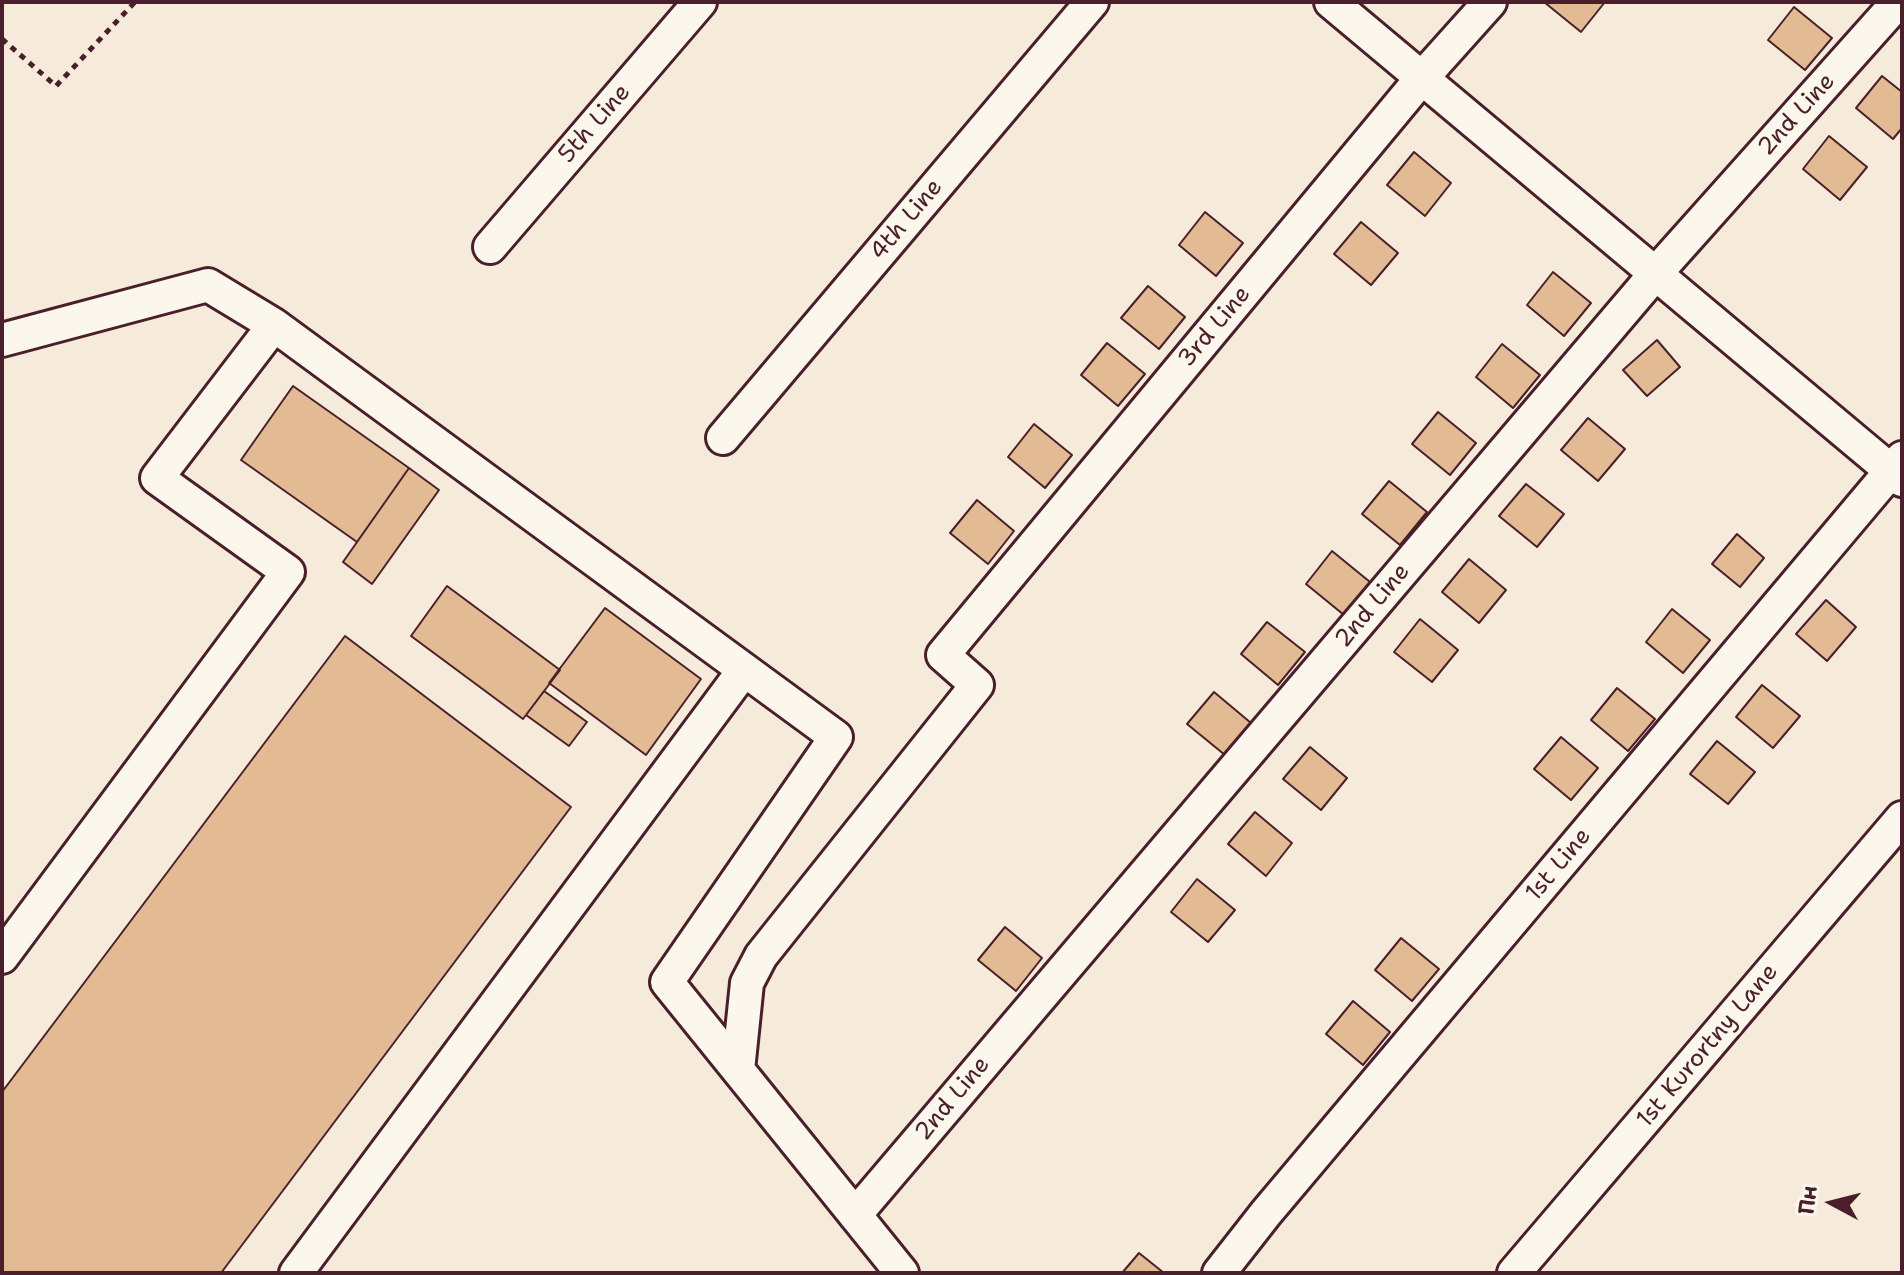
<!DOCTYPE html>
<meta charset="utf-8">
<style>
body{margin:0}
#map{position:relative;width:1904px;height:1275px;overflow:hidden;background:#f6ebda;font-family:"Shantell Sans",sans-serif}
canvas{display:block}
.frame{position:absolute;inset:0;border:4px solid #4a1f2b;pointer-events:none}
.north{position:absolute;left:1792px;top:1163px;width:80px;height:80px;-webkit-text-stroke:6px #fbf7ec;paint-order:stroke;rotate:277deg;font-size:22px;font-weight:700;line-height:32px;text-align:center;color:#4a1f2b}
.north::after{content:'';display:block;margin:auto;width:28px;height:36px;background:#4a1f2b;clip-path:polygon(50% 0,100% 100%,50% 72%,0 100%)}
</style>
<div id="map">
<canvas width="1904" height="1275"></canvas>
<div class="frame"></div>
<div class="north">Пн</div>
</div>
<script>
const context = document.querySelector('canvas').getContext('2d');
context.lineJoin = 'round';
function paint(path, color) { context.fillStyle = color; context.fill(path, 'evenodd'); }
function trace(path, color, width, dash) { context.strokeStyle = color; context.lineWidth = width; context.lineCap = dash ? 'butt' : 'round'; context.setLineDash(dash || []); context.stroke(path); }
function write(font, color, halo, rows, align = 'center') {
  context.font = font + ' "Shantell Sans",sans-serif'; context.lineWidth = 7; context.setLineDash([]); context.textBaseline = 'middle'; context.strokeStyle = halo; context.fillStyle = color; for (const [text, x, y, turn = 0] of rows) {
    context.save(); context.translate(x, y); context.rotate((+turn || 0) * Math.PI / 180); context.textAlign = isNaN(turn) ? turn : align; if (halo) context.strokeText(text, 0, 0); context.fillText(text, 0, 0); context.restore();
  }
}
const building = new Path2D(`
 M 1544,2 L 1605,2 L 1581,32 Z
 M 1794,7 L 1832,38 L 1805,70 L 1768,40 Z
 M 1882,76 L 1902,92 L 1902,128 L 1893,139 L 1856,108 Z
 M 1829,136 L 1867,167 L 1840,200 L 1803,169 Z
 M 1414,152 L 1451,183 L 1425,216 L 1387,185 Z
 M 1205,212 L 1243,243 L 1216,276 L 1179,245 Z
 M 1361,222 L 1398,253 L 1371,285 L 1334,254 Z
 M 1553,272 L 1591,303 L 1564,336 L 1527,305 Z
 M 1148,286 L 1185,317 L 1159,349 L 1121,318 Z
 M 1657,340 L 1680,367 L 1647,396 L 1623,370 Z
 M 1107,343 L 1145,374 L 1118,406 L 1081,375 Z
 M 1502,344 L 1540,375 L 1513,408 L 1476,377 Z
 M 293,386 L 409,468 L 357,542 L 241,460 Z
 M 1438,412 L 1476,443 L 1450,475 L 1412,444 Z
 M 1588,418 L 1625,449 L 1598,481 L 1561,450 Z
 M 1034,424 L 1072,455 L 1045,488 L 1008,457 Z
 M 409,468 L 439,490 L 372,584 L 343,562 Z
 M 1389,481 L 1427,512 L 1400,545 L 1362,514 Z
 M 1526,484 L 1564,514 L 1537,547 L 1499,516 Z
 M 977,500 L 1014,531 L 988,564 L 950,533 Z
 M 1737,534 L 1764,558 L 1740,587 L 1712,564 Z
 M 1332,551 L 1370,582 L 1344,615 L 1306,584 Z
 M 1469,559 L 1506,590 L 1479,623 L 1442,592 Z
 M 447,586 L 560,670 L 523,719 L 411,636 Z
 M 1826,600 L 1856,627 L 1827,661 L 1796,634 Z
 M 605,608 L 701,679 L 646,755 L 549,683 Z
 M 1672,609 L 1710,640 L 1683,673 L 1646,642 Z
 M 1420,619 L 1458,650 L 1432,682 L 1394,652 Z
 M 1267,622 L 1305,652 L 1278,685 L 1241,654 Z
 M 345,636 L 571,807 L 221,1273 L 2,1273 L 2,1092 Z
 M 1762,685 L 1800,716 L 1773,748 L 1736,717 Z
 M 1617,688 L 1655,719 L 1628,751 L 1591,720 Z
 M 544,691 L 587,722 L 569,746 L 526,715 Z
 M 1214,692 L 1251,723 L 1225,755 L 1187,724 Z
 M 1561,737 L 1598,768 L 1571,800 L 1534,769 Z
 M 1717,741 L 1755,772 L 1728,804 L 1690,774 Z
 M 1310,747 L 1347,778 L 1321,810 L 1283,779 Z
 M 1255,812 L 1292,843 L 1266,876 L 1228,844 Z
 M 1197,879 L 1235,910 L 1208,942 L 1171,912 Z
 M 1005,927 L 1042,958 L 1016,991 L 978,960 Z
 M 1401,938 L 1439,969 L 1412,1001 L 1375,970 Z
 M 1353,1001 L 1390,1032 L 1363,1065 L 1326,1034 Z
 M 1139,1253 L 1164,1273 L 1122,1273 Z`);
paint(building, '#e2ba93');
trace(building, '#4a1f2b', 2);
const minor = new Path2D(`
 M 1331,2 L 1902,480
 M 490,247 L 700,2
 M 2,340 L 208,285 L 274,325
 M 723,438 L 1092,2
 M 2,957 L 288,572 L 157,478 L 274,325 L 836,737 L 667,982 L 902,1273
 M 738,1070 L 747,983 L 761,956 L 977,685 L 943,655 L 1421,79 L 1490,2
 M 855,1215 L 1656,273 L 1898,2
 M 296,1273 L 744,670
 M 1219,1273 L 1266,1213 L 1902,458
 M 1514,1273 L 1902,818`);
trace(minor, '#4a1f2b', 38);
trace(new Path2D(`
 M 2,39 L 56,86 L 135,2`), '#4a1f2b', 5, [6, 6]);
trace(minor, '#fbf7ec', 32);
write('24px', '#4a1f2b', '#fbf7ec', [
 ["2nd Line",1797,115,-48],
 ["5th Line",595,124,-49],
 ["4th Line",907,220,-50],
 ["3rd Line",1215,327,-50],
 ["2nd Line",1373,606,-50],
 ["1st Line",1559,865,-50],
 ["1st Kurortny Lane",1708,1046,-50],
 ["2nd Line",953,1099,-50]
]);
</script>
